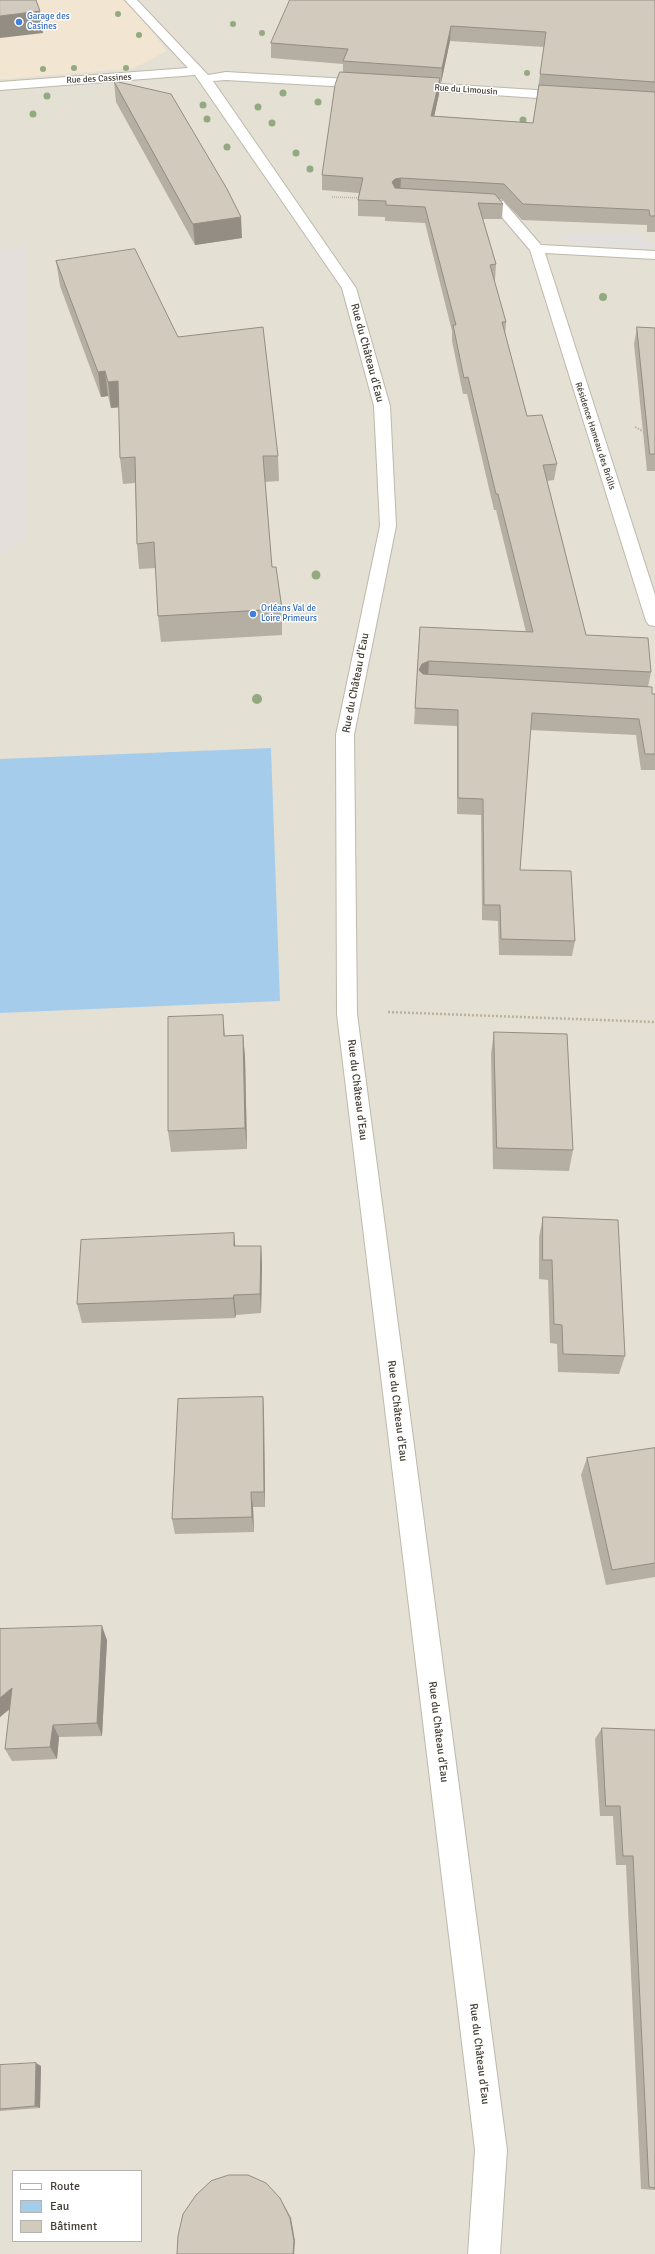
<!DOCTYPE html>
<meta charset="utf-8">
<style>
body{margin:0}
#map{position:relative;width:655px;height:2254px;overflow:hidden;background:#f1eee5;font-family:Signika,sans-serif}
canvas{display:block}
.legend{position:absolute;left:12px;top:2170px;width:130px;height:72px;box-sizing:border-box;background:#fff;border:1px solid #b4b2ae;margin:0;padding:5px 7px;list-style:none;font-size:12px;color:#433e35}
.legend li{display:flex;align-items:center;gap:8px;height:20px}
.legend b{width:20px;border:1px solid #b4b2ae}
</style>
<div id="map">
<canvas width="655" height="2254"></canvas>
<ul class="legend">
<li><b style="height:5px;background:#fff"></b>Route</li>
<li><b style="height:11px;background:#a5cdeb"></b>Eau</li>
<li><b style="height:11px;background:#d2cabc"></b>Bâtiment</li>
</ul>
</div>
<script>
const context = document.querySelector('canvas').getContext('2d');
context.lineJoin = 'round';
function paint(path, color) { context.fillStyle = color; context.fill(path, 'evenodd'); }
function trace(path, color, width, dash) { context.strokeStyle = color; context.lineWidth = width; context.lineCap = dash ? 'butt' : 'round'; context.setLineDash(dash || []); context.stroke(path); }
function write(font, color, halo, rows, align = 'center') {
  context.font = font + ' Signika,sans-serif'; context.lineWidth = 3; context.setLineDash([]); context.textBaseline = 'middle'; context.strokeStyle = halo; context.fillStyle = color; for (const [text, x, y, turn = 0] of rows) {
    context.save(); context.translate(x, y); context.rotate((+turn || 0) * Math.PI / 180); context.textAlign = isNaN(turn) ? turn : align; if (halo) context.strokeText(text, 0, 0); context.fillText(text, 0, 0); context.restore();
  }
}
paint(new Path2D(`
 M 128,0 L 655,0 L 655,2254 L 0,2254 L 0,79 L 133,68 L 166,51 ZM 13,2171 L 141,2171 L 141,2241 L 13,2241 Z`), '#e5e0d4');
paint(new Path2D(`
 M 0,0 L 128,0 L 166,51 L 133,68 L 0,79 Z`), '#f2e5d1');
paint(new Path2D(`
 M 28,244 L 28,538 L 0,557 L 0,250 Z`), '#e4dfda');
paint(new Path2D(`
 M 555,233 L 637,234 L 655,245 L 655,249 L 576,245 Z`), '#e2e0dd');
paint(new Path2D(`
 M 271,748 L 280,1001 L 0,1013 L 0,759 Z`), '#a5cdeb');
const minor = new Path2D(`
 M 125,0 L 137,0 L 208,75 L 226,72 L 366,80 L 372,84 L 366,88 L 226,80 L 213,81 L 356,288 L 390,406 L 396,526 L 354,735 L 357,1014 L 507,2150 L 500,2254 L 468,2254 L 475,2150 L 337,1014 L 336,735 L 380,526 L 374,406 L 342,288 L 195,75 L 0,90 L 0,82 L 188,68 Z
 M 410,82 L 567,92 L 573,96 L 567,100 L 406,89 L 404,86 Z
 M 475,199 L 503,201 L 541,245 L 655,251 L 655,259 L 545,253 L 655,595 L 655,626 L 649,625 L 646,621 L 530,250 L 494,208 L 470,206 L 468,203 Z`);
trace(minor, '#bfb8ac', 2);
trace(new Path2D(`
 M 332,197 L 361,198`), '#bdb19b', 1.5, [1, 1]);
trace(new Path2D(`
 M 635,427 L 644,432`), '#bdb19b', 2, [1.5, 1.5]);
trace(new Path2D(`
 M 388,1012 L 655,1022`), '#bdb19b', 2.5, [2, 2]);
paint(minor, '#fff');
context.fillStyle = '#93a980';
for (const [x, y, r] of [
 [118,14,3],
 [233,24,3],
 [262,33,3],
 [139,35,3],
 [74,68,3],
 [126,68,3],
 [43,69,3],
 [527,73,3],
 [283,93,3.5],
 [47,96,3.5],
 [318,102,3.5],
 [203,105,3.5],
 [258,107,3.5],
 [33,114,3.5],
 [207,119,3.5],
 [523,120,3.5],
 [272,123,3.5],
 [227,147,3.5],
 [296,153,3.5],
 [310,169,3.5],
 [603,297,4],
 [316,575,4.5],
 [257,699,5]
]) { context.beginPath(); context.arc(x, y, r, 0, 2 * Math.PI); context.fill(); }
paint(new Path2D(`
 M 655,0 L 655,232 L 647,232 L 647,225 L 522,220 L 503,200 L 499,199 L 503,204 L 502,219 L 483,219 L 496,264 L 495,280 L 494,281 L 506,322 L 505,335 L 527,416 L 557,464 L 554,480 L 547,481 L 586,635 L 651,672 L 648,687 L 652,694 L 655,694 L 655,770 L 641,770 L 636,735 L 530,730 L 520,870 L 575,941 L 572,956 L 499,955 L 498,921 L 482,920 L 481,815 L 457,814 L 457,726 L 414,724 L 420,627 L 526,632 L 496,510 L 494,510 L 467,394 L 463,394 L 452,341 L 452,331 L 425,223 L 385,221 L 385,217 L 358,216 L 358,200 L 359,193 L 322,190 L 322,175 L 343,72 L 343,64 L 271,58 L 271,43 ZM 450,41 L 544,47 L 533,123 L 434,116 L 439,94 L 439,83 L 441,83 Z
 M 114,81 L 242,238 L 195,245 L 116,102 Z
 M 56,261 L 178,337 L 278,456 L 279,481 L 265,482 L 272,567 L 282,609 L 282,635 L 161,642 L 158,616 L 156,568 L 139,569 L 137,544 L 135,483 L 123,484 L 120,458 L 119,407 L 111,408 L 108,396 L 101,397 L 60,286 Z
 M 637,327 L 655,328 L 655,471 L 647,471 L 634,344 Z
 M 223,1015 L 225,1036 L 243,1035 L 245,1057 L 247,1149 L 171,1152 L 168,1131 Z
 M 494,1032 L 573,1150 L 569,1171 L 493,1169 L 491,1054 Z
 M 543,1217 L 625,1356 L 619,1374 L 558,1372 L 557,1344 L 550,1343 L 548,1280 L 539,1279 L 539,1237 Z
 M 235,1246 L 261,1246 L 262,1265 L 261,1313 L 236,1315 L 235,1318 L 82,1323 L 77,1304 Z
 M 263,1397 L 264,1413 L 265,1507 L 253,1507 L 254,1532 L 175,1534 L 172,1519 Z
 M 655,1448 L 655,1577 L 606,1585 L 581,1475 L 587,1458 Z
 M 0,1629 L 107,1640 L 102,1736 L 59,1737 L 57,1759 L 12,1761 L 5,1749 L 10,1709 L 0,1717 Z
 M 602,1728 L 655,1730 L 655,2190 L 641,2189 L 626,1865 L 616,1865 L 613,1816 L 600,1816 L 595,1739 Z
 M 0,2065 L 41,2066 L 40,2108 L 0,2111 Z`), '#b5aea2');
paint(new Path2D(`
 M 40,11 L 43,33 L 0,38 L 0,16 Z
 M 451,26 L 450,41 L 441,83 L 442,68 Z
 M 440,78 L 439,94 L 431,131 L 431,116 Z
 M 401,178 L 400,194 L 395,195 L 392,182 L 395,179 Z
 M 241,217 L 242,238 L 195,245 L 193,224 Z
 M 105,371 L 108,396 L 101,397 L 98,372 Z
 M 118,381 L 121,407 L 111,408 L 108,382 Z
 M 429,661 L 428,678 L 421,680 L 419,670 L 422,664 Z
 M 243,1035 L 245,1057 L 247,1149 L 245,1128 Z
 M 234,1233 L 236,1253 L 234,1246 Z
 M 261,1246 L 262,1265 L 261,1313 L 260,1294 Z
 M 234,1295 L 236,1315 L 235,1318 L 233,1298 Z
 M 263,1397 L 264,1413 L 265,1507 L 264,1492 Z
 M 251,1492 L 253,1507 L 254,1532 L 252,1517 Z
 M 102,1626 L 107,1640 L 102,1736 L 97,1723 Z
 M 12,1688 L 19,1701 L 0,1717 L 0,1698 Z
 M 53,1725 L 59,1737 L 57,1759 L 50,1747 Z
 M 36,2063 L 41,2066 L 40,2108 L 35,2106 Z
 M 280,2198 L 291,2218 L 295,2241 L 294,2254 L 293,2254 Z`), '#938d84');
const building = new Path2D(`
 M 0,0 L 36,0 L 40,11 L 0,16 Z
 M 290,0 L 655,0 L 655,82 L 540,74 L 546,32 L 451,26 L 442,68 L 343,61 L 348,49 L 271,43 Z
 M 340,72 L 440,78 L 431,116 L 533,123 L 539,85 L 655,92 L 655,216 L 650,216 L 649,210 L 523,204 L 504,184 L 401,178 L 395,179 L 392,182 L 395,188 L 495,194 L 503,204 L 478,203 L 496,264 L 490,265 L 506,322 L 502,322 L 527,416 L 542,415 L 557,464 L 543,465 L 586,635 L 648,638 L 651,672 L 429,661 L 422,664 L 419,670 L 423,674 L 652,687 L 652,694 L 655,694 L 655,754 L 645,754 L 639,719 L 532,713 L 520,870 L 571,871 L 575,941 L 501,939 L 500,905 L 484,905 L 483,799 L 458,798 L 458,710 L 415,708 L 420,627 L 533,632 L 498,494 L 496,494 L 468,377 L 464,378 L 453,325 L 456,325 L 425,207 L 386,205 L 386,201 L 358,200 L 363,178 L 322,175 L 335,85 Z
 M 114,81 L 171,94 L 227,189 L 241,217 L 193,224 Z
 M 135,249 L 178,337 L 263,327 L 278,456 L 263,456 L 272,567 L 276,567 L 282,609 L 158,616 L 154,542 L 137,544 L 135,457 L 120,458 L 118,381 L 108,382 L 105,371 L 98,372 L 56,261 Z
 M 637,327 L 655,328 L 655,454 L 650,454 Z
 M 223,1015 L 224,1036 L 243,1035 L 245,1128 L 168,1131 L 168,1017 Z
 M 494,1032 L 567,1034 L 573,1150 L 497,1148 Z
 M 543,1217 L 618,1220 L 625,1356 L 563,1354 L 562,1325 L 554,1324 L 552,1260 L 543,1260 Z
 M 234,1233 L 234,1246 L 261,1246 L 260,1294 L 234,1295 L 233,1298 L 77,1304 L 81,1240 Z
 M 263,1397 L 264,1492 L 251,1492 L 252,1517 L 172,1519 L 178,1399 Z
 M 655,1448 L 655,1563 L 612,1570 L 587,1458 Z
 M 102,1626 L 97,1723 L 53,1725 L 50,1747 L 5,1749 L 12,1688 L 0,1698 L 0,1629 Z
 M 602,1728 L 655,1730 L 655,2188 L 649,2187 L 633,1856 L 623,1856 L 620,1806 L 606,1806 Z
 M 36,2063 L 35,2106 L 0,2109 L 0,2065 Z
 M 229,2175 L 248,2175 L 266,2183 L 280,2198 L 290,2218 L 294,2241 L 293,2254 L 177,2254 L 178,2236 L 183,2214 L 196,2195 L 211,2181 Z`);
paint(building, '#d2cabc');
trace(building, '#938d84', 1);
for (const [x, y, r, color] of [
 [19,22,4,"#3f7fe0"],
 [253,614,4,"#3f7fe0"]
]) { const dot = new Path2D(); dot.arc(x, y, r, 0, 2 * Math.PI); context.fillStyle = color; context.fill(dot); trace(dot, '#fff', 1.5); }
write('9px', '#366cbe', '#fff', [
 ["Garage des",27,17],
 ["Casines",27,27],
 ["Orléans Val de",261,609],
 ["Loire Primeurs",261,619]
], 'left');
write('9px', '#433e35', '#fff', [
 ["Rue des Cassines",99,79,-3],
 ["Rue du Limousin",466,90,4],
 ["Résidence Hameau des Brûlis",595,436,72]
]);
write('11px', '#433e35', '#fff', [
 ["Rue du Château d'Eau",367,353,75],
 ["Rue du Château d'Eau",356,683,-79],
 ["Rue du Château d'Eau",357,1090,83],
 ["Rue du Château d'Eau",397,1411,83],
 ["Rue du Château d'Eau",438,1732,83],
 ["Rue du Château d'Eau",479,2054,83]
]);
</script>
